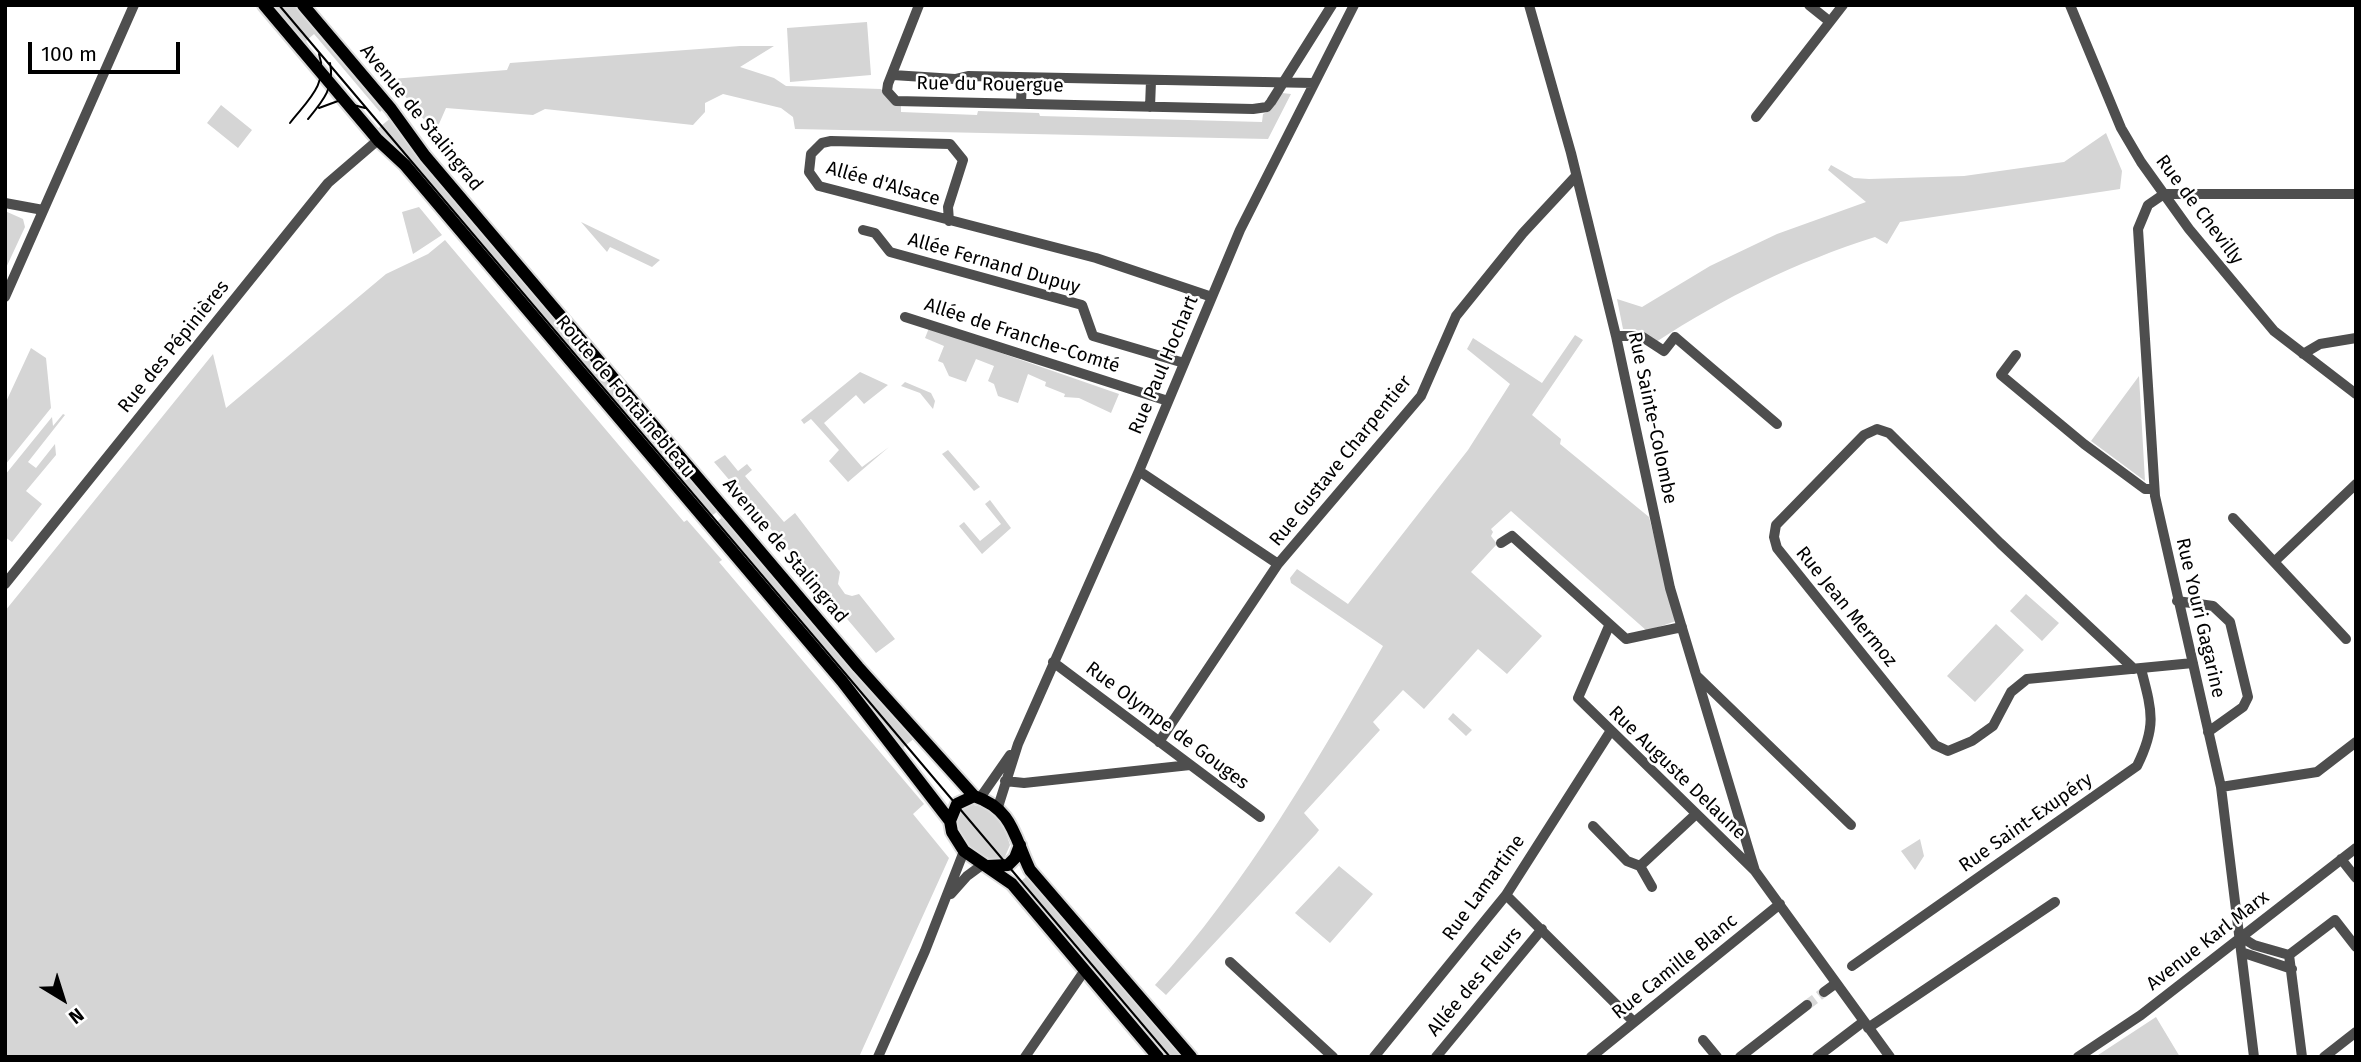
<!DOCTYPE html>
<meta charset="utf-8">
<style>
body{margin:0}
#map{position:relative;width:2361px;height:1062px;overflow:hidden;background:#fff;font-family:"Fira Sans",sans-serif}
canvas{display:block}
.frame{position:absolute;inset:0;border:7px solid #000;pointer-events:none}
.north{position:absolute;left:28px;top:964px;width:70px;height:70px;-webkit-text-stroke:5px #fff;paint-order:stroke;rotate:142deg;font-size:19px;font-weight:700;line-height:28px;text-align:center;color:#000}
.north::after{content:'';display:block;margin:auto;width:24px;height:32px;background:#000;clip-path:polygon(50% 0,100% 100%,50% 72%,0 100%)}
.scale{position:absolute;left:28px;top:42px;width:152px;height:32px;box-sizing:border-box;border:4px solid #000;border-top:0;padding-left:9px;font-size:21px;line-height:24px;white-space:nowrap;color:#000;-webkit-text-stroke:5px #fff;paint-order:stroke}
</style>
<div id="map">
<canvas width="2361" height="1062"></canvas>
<div class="frame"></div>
<div class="north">N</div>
<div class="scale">100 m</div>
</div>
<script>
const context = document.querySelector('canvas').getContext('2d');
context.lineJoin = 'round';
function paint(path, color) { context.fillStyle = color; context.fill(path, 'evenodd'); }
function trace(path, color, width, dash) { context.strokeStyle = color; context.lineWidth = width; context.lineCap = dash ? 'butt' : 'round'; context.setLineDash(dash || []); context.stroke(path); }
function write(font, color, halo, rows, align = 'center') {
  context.font = font + ' "Fira Sans",sans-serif'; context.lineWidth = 5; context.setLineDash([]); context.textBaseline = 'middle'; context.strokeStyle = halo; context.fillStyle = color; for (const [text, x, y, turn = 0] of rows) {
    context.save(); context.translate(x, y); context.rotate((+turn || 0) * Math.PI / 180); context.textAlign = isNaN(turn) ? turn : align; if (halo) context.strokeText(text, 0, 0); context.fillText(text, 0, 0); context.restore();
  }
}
paint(new Path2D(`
 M 270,5 L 297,5 L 384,108 L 380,112 L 314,34 L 306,41 L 318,61 Z
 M 867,22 L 871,75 L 790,82 L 787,28 Z
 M 740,46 L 774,46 L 740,67 L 774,78 L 786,86 L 881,89 L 889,100 L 901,105 L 901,112 L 977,115 L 978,111 L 1039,113 L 1040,116 L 1262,122 L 1263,114 L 1271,110 L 1282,93 L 1291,94 L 1268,139 L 795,129 L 793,117 L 781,108 L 723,94 L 705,103 L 705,112 L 693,125 L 545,109 L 533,115 L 446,108 L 435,133 L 391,79 L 507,70 L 510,63 Z
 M 221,105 L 252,130 L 238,148 L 207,123 Z
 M 392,117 L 719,510 L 709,518 L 376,130 Z
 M 2106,133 L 2122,171 L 2120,189 L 1900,222 L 1887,244 L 1875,237 C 1796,262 1725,297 1656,342 L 1635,329 L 1623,329 L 1617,299 L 1642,307 L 1710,266 L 1777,234 L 1866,202 L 1828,170 L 1831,165 L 1854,178 L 1869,179 L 1964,176 L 2064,162 Z
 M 419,207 L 442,235 L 413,254 L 402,212 Z
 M 5,211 L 23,219 L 25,227 L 5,270 Z
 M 581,222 L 660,260 L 652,267 L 610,247 L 607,252 Z
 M 445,240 L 684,522 L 687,520 L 722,560 L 719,562 L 924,804 L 913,814 L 949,858 L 859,1057 L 5,1057 L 5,611 L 213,354 L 226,408 L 386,274 L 428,254 Z
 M 929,328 L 1119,394 L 1111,413 L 1079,398 L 1064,397 L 1065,394 L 1045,386 L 1046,382 L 1028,374 L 1018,403 L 998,396 L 994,384 L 988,381 L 994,366 L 976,359 L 966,382 L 949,376 L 943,363 L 938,361 L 944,346 L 925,338 Z
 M 1575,335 L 1583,340 L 1532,415 L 1561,439 L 1560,444 L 1649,517 L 1676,621 L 1647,631 L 1511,511 L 1491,529 L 1493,532 L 1491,536 L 1497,544 L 1471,572 L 1542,636 L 1507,674 L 1478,649 L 1424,709 L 1403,690 L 1373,722 L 1380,730 L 1304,813 L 1319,830 L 1316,834 L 1166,995 L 1155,985 C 1245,886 1317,762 1383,646 L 1291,583 L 1290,578 L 1297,569 L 1348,604 L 1468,450 L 1510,384 L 1467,349 L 1473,338 L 1542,383 Z
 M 31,348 L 46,358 L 51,408 L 5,465 L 5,404 Z
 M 860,372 L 888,385 L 864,404 L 856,395 L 824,423 L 862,467 L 889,447 L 848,482 L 829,461 L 839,450 L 811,419 L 804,424 L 801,420 Z
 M 2139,376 L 2145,481 L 2091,441 Z
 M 905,382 L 931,393 L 935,401 L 933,409 L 920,393 L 901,386 Z
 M 63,414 L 65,415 L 28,462 L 36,468 L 55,444 L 56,455 L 26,491 L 42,504 L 12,542 L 5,537 L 5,475 L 52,417 L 53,426 Z
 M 948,450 L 980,487 L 974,491 L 942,454 Z
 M 725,455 L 738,471 L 747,464 L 752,470 L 745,476 L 784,522 L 795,513 L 840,572 L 838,584 L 845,594 L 852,596 L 859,594 L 895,639 L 876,653 L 714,462 Z
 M 990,500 L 1011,528 L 982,554 L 959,526 L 964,522 L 980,541 L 1001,524 L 985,504 Z
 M 724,516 L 916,737 L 900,750 L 714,524 Z
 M 2026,594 L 2059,623 L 2042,641 L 2010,611 Z
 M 1996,624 L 2024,650 L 1975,702 L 1947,676 Z
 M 1453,713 L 1472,730 L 1466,736 L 1448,719 Z
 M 966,805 C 989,802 1005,825 1010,845 L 1004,859 C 978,865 940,823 966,805 Z
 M 1920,839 L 1924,856 L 1915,870 L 1901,851 Z
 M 1339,866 L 1373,894 L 1330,943 L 1295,913 Z
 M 1028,875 L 1185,1057 L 1165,1057 L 1018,884 Z
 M 2156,1017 L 2180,1057 L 2095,1057 Z`), '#d5d5d5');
trace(new Path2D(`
 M 1807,1005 L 1824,992`), '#d9d9d9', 10, [10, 5]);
const major = new Path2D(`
 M 264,5 L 378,140 L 405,165 L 842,681 L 950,821
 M 303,5 L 391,109 L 425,156 L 858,667 L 974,796
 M 988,866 L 1008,865 L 1015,858 L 1020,845
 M 1158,1057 L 1012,884 L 964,851 L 952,832 L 950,821 L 957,804 L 974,796 C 1013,809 1014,837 1030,870 L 1191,1057`);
trace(major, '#dbdbdb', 16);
trace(new Path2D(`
 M 919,5 L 888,84 L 887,91 L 896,101 L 1253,109 L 1267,107 L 1271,102 L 1332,5
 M 1529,5 L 1571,153 L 1616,336 L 1670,588 L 1755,871
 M 1809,5 L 1829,21
 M 2070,5 L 2121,128 L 2141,162 L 2189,229 L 2274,331 L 2356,394
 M 893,75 L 955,79 L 968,76 L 1313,83
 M 1021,104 L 1022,78
 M 1150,107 L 1151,81
 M 1756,117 L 1843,5
 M 2164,194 L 2148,205 L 2138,229 L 2155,496 L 2221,787 L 2254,1057
 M 2164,194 L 2356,194
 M 5,203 L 43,210
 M 949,221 L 948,207 L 963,160 L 950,144 L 831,141 L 822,143 L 811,154 L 809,172 L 819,186 L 1096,258 L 1212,297
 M 863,230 L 875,233 L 890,252 L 1082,305 L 1093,336 L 1184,363
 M 5,297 L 134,5
 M 905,317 L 1168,401
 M 1616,336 L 1641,336 L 1664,351 L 1675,337 L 1777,424
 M 2303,354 L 2320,344 L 2356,338
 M 2016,355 L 2001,375 L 2084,444 L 2145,489 L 2154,489
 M 1139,471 L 1278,564 L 1421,396 L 1456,316 L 1523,233 L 1576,176
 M 2233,518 L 2346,639
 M 1501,543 L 1512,536 L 1626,639 L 1682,627
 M 2274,562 L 2356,484
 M 5,584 L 328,183 L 378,140
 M 2177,601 L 2213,606 L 2230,622 L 2248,697 L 2243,707 L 2208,732
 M 1609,626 L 1578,698 L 1755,871 L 1890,1057
 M 1053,662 L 1260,817
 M 2134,669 L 2000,543 L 1889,433 L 1877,429 L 1864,435 L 1776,525 L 1774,537 L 1777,548 L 1935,745 L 1948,751 L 1972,741 L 1993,726 L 2011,692 L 2027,679 L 2193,663
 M 1698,677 L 1851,825
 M 1159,742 L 1278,564
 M 1005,781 L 1024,783 L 1190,765
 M 2221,787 L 2317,772 L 2356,742
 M 980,798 L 1010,755
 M 998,807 L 1018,744 L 1139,471 L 1240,230 L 1354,5
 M 1593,826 L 1627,861 L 1640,866 L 1652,887
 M 2341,859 L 2356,878
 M 1640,866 L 1695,815
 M 951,894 L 967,876 L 982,865
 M 1506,895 L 1634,1022
 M 2241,937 L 2254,945 L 2289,955
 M 2244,953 L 2292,969
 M 2289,955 L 2302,1057
 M 2289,955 L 2335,920 L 2356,947
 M 1230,962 L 1333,1057
 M 1852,966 L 2137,766 C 2157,726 2152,711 2141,669
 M 1824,992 L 1835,984
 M 1868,1028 L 2055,902
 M 1703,1040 L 1717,1057
 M 878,1057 L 925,951 L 964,851
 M 1025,1057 L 1085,970
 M 1374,1057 L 1506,895 L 1610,732
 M 1436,1057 L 1542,929
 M 1591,1057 L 1780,904
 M 1740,1057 L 1807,1005
 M 1817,1057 L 1863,1022
 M 2078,1057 L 2141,1015 L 2356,848
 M 2324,1057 L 2356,1032`), '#4e4e4e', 10);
trace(major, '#000', 12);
trace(new Path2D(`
 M 279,5 L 1170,1057
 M 319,108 L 338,101 L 365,108
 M 308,119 C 323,101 335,87 330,63
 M 290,123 C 307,101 329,84 319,54`), '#000', 2);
write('19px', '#000', '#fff', [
 ["Rue du Rouergue",990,85,1],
 ["Avenue de Stalingrad",421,118,51],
 ["Allée d'Alsace",883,184,16],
 ["Rue de Chevilly",2199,210,53],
 ["Allée Fernand Dupuy",994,264,16],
 ["Allée de Franche-Comté",1022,336,18],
 ["Rue des Pépinières",174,347,-51],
 ["Rue Paul Hochart",1164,365,-67],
 ["Route de Fontainebleau",625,397,50],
 ["Rue Sainte-Colombe",1652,418,78],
 ["Rue Gustave Charpentier",1341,461,-51],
 ["Avenue de Stalingrad",785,551,50],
 ["Rue Jean Mermoz",1846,607,51],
 ["Rue Youri Gagarine",2200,618,77],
 ["Rue Olympe de Gouges",1167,726,37],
 ["Rue Auguste Delaune",1677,773,44],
 ["Rue Saint-Exupéry",2026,823,-35],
 ["Rue Lamartine",1484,888,-54],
 ["Avenue Karl Marx",2208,941,-38],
 ["Rue Camille Blanc",1675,967,-39],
 ["Allée des Fleurs",1475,982,-50]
]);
</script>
